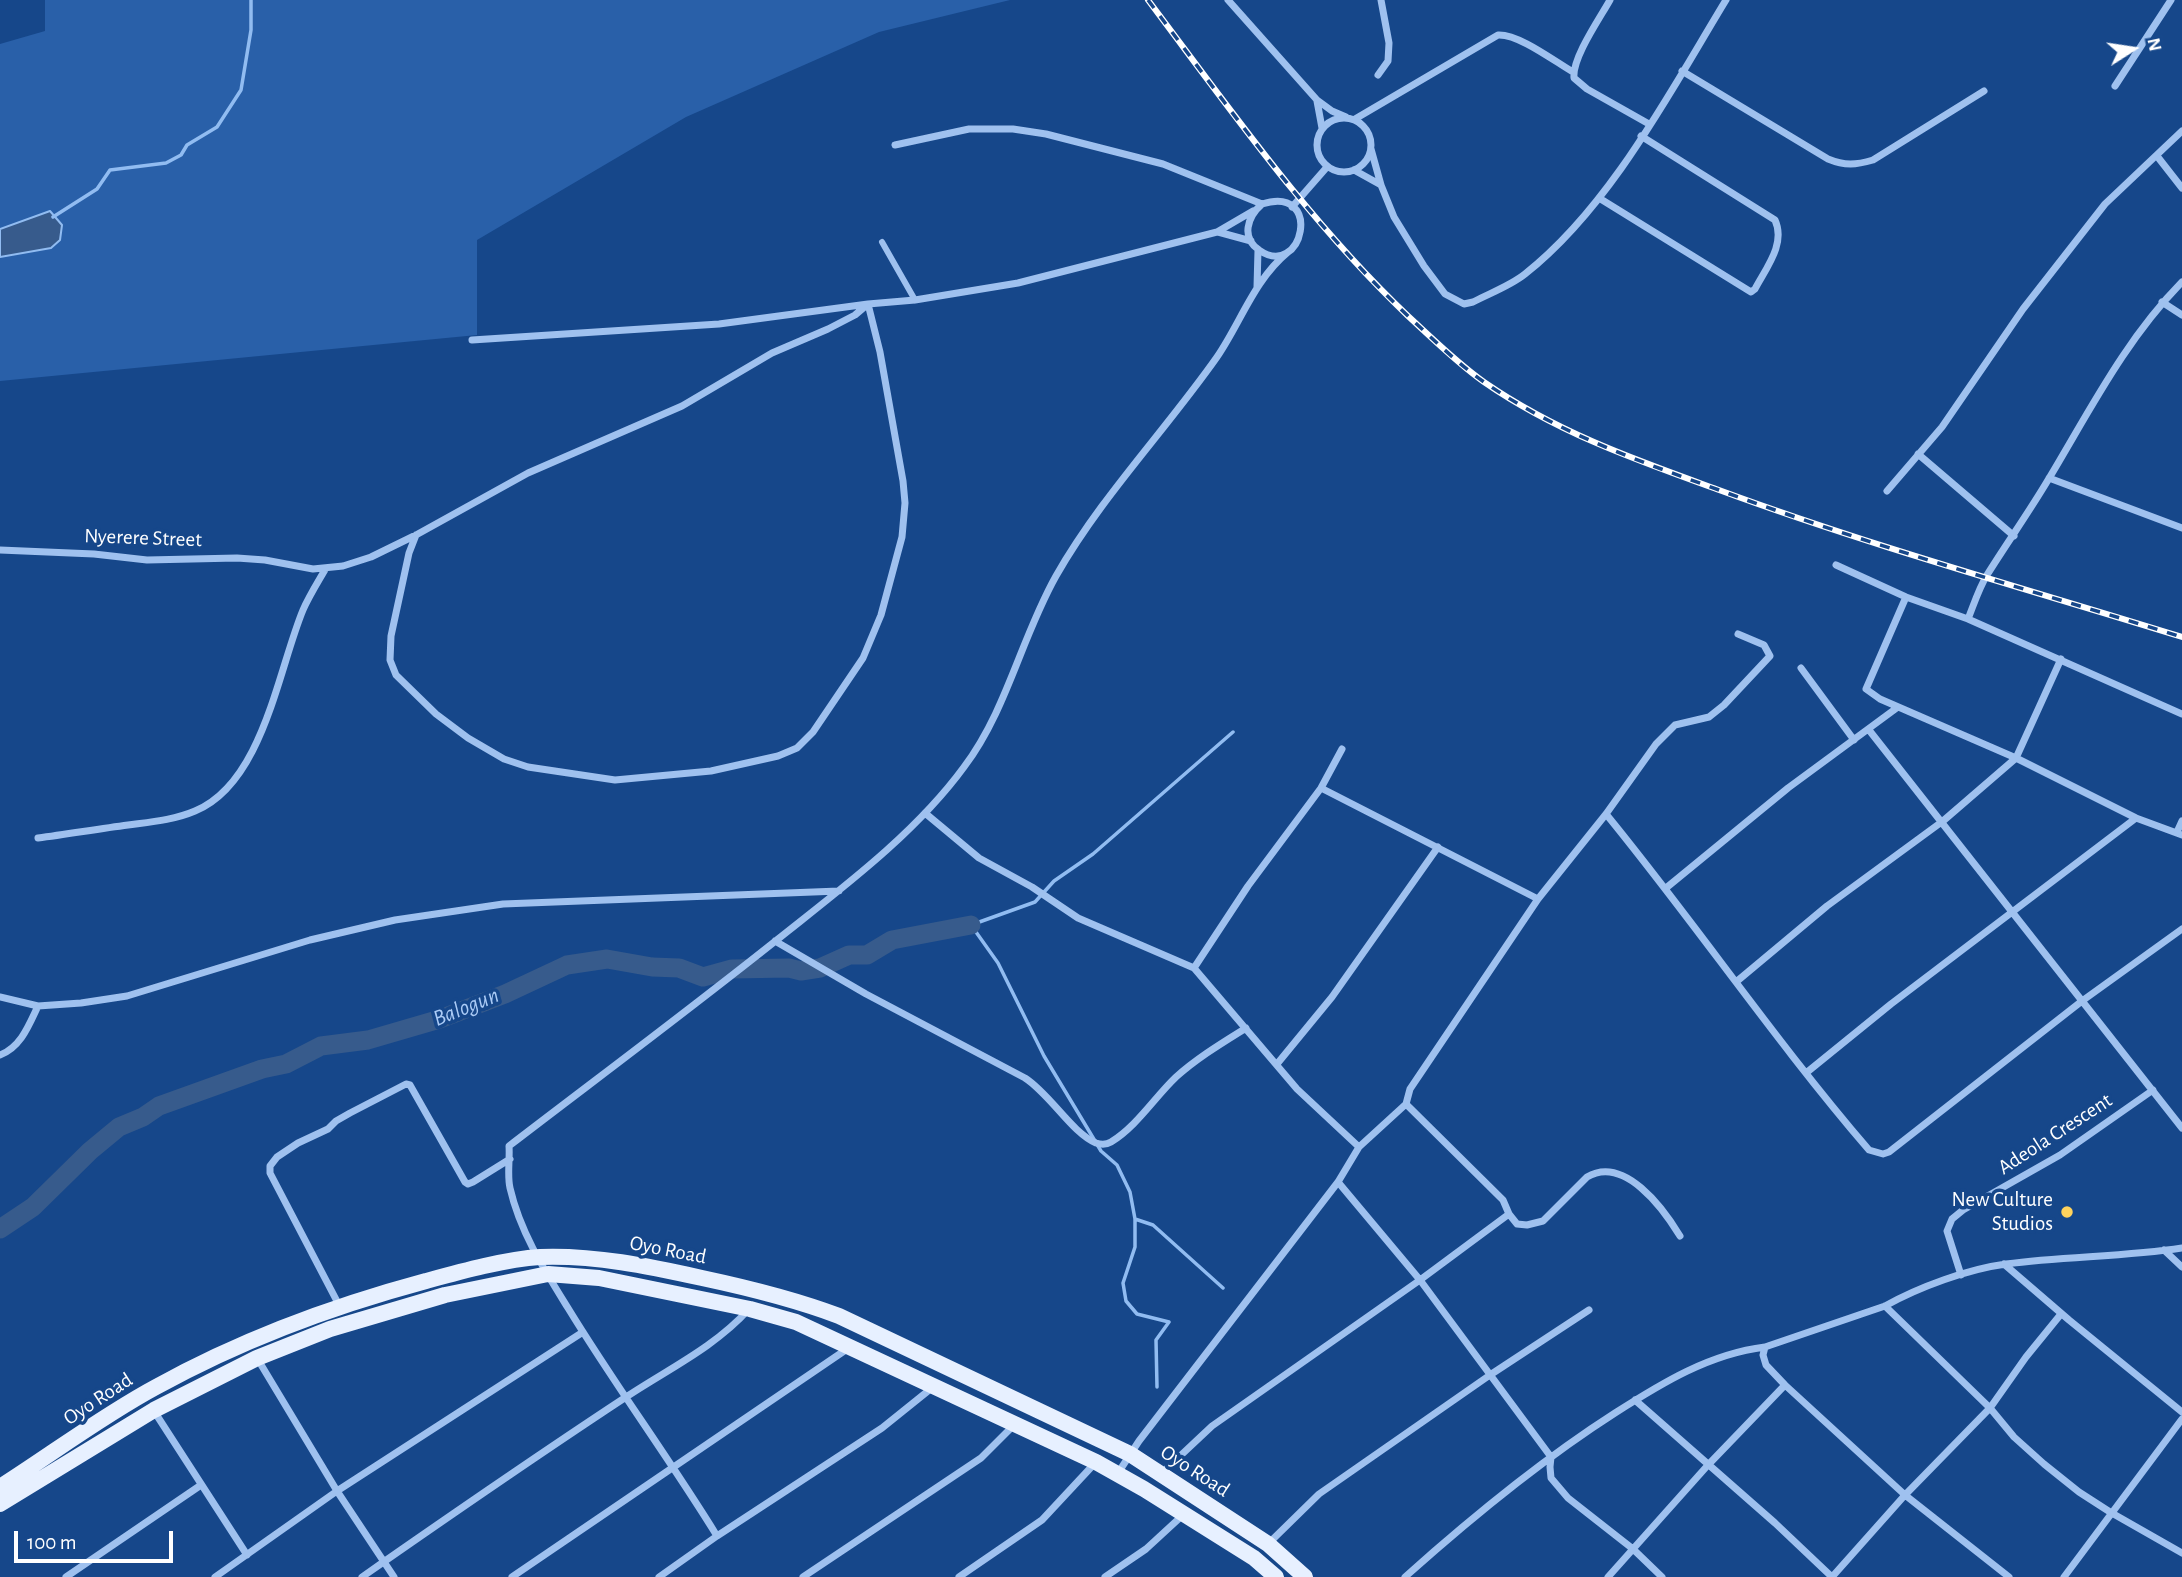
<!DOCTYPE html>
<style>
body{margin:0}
#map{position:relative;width:2182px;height:1577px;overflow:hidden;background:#16478a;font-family:"Alegreya Sans",sans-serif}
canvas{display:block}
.north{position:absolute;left:2098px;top:14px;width:70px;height:70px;-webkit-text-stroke:5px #16478a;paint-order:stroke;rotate:78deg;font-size:19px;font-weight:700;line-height:28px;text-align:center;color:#fff}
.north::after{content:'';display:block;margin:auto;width:24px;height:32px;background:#fff;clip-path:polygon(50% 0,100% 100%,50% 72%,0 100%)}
.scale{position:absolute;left:14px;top:1531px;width:159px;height:32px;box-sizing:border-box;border:4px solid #fff;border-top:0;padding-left:9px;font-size:21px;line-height:24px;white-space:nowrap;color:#fff;-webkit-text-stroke:5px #16478a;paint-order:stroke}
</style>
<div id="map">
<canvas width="2182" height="1577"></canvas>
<div class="north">N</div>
<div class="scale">100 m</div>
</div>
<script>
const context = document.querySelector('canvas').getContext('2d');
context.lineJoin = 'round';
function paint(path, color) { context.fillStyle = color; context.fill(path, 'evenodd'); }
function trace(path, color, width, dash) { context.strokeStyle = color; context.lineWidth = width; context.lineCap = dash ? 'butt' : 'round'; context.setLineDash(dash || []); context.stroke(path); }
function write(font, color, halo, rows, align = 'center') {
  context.font = font + ' "Alegreya Sans",sans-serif'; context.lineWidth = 7; context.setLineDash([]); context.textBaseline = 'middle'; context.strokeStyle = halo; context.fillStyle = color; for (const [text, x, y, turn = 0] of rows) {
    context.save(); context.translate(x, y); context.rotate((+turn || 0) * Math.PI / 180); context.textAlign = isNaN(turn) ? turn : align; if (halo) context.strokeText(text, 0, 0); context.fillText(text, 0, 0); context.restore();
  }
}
paint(new Path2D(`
 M 45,0 L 1010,0 L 879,32 L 686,117 L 477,240 L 477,335 L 0,381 L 0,44 L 45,31 Z`), '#2960a9');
const water = new Path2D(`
 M 50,211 L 62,225 L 60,240 L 51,248 L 0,257 L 0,229 Z`);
paint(water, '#375b8c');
trace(water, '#91bcf1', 2);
trace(new Path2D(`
 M 53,217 L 97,189 L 110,170 L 166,163 L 181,155 L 187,145 L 217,127 L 241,90 L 251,30 L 251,0
 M 1135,1219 L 1153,1225 L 1223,1288
 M 1157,1387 L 1156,1340 L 1169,1322 L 1137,1314 L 1126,1301 L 1123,1283 L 1135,1247 L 1135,1219 L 1130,1192 L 1117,1165 L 1101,1151 L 1044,1056 L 998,963 L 971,925 L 1035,902 L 1054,881 L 1093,854 L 1233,732`), '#91bcf1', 3.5);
trace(new Path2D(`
 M 0,1229 L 33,1207 L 90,1151 L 119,1127 L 143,1117 L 159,1106 L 262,1069 L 286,1064 L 321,1046 L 368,1040 L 440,1019 L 505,994 L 567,965 L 607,959 L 652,967 L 679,968 L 703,977 L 732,969 L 789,968 L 801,971 L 820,968 L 849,955 L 867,955 L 892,940 L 971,925`), '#375b8c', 19);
trace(new Path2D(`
 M 882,242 L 915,300`), '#9fc1ef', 6);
trace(new Path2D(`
 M 1228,0 L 1317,100 L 1332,111 L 1346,117
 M 1610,0 C 1600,18 1572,58 1574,78 L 1587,89 L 1649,124
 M 1682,71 L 1828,159 C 1845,166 1856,165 1873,160 L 1984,91
 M 1378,75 L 1388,61 L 1389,43 L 1381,0
 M 2115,86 L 2171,0
 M 1317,101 L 1322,128
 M1317 145a27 27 0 1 1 54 0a27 27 0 1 1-54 0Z
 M 1355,119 L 1498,35 C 1519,34 1554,61 1573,72
 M 895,145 L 969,129 L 1013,129 L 1046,134 L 1163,164 L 1262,204 C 1324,184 1303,281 1259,250 C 1241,238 1247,217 1262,204
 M 1371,149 L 1381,185 L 1394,217 L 1424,266 L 1445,294 L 1464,304 L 1473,302 C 1490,293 1510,286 1525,274 C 1610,207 1670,92 1726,0
 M 2157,156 L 2182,188
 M 1354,170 L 1381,185
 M 1599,198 L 1751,292 L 1755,289 C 1766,268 1786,244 1775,220 L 1641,136
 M 1292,207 L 1327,167
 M 1218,232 L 1251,241
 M 1257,287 L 1258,250
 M 2162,302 L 2182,315
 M 1918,454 L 2014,536
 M 2049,478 L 2182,528
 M 1887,491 L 1942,427 L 2023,309 L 2105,204 L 2182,131
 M 416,535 L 409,553 L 391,636 L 390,660 L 396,675 L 436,714 L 468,738 L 504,759 L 528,767 L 615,780 L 711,771 L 778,756 L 797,748 L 813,732 L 863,658 L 881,615 L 902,537 L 905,503 L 903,481 L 880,352 L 868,304 L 719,324 L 472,340
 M 0,550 L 94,554 L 147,560 L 237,558 L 265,560 L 313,569 L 343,566 L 371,557 L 416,535 L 528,473 L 682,406 L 772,353 L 828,329 L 855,315 L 868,304 L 915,300 L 1018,283 L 1217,232 L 1253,211
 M 1836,565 L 1906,597 L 1968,619 L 2182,714
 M 1906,597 L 1866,689 L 1880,699 L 2016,758 L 2136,818 L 2182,835
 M 1968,619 C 1974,604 1979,588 1987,575 C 2007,543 2029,512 2048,480 C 2089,412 2125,340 2182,282
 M 1801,668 L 1854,740
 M 1869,730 L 2182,1128
 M 1321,788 L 1538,899
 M 925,813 L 979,858 L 1032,887 L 1078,918 L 1194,968 L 1297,1089 L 1359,1147
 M 1606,814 C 1696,924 1776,1042 1869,1150 L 1883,1154 L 1889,1152 L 2082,1001 L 2182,929
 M 2177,832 L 2182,821
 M 38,838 C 68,834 98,829 128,825 C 150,822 174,820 195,811 C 263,783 278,670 303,610 C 309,596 318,582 326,568
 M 1666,888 L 1788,788 L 1898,707
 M 775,941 L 866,994 L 1025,1078 C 1050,1094 1072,1133 1096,1143 C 1102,1145 1106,1145 1111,1142 C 1137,1126 1154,1098 1176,1077 C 1197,1058 1222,1043 1246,1028
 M 1194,968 L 1248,886 L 1321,788 L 1342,749
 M 1736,982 L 1827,906 L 1943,821 L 2016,758 L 2061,659
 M 0,997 L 38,1006 L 81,1003 L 127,996 L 310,940 L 395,920 L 503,904 L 839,891
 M 0,1055 C 21,1047 29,1025 38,1006
 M 1277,1064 L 1332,997 L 1438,847
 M 1806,1073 L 1891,1004 L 2136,818
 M 1406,1104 L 1503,1200 L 1509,1214 L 1517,1224 L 1527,1225 L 1543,1221 L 1587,1177 C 1624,1155 1663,1208 1680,1236
 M 1338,1182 L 1420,1280 L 1551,1457 L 1550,1467 L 1551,1478 L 1568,1498 L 1633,1549 L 1662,1577
 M 2164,1250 L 2182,1267
 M 2004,1264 L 2069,1320 L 2182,1412
 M 1961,1275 L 1947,1231 L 1952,1219 L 1963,1210 L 2060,1155 L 2153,1090
 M 1885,1306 L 1990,1408 L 2014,1437 L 2044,1464 L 2079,1492 L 2110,1512 L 2182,1553
 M 340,1307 L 270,1173 L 270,1166 L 277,1157 L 298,1143 L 328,1129 L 336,1121 L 350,1113 L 406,1084 L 410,1085 L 465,1182 L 468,1184 L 473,1182 L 510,1159
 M 257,1358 L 337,1491 L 394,1577
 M 1635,1400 L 1775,1523 L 1832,1577
 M 154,1411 L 247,1555
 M 1118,1473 L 1139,1441 L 1338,1182 L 1359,1147 L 1406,1104 L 1410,1089 L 1538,899 L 1606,814 L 1656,744 L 1675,725 L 1709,717 L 1724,705 L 1770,656 L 1764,645 L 1738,634
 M 1162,1473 L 1212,1426 L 1420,1280 L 1509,1214
 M 717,1536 C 669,1458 615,1385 568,1308 C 545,1271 520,1232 510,1188 C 507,1175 510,1160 509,1146 C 599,1077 689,1010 778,939 C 842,888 915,834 964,767 C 1007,710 1021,638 1056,576 C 1101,497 1165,431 1217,357 C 1241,322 1254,280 1288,252
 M 1268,1544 L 1319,1494 L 1490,1375 L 1589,1310
 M 66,1577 L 201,1485
 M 215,1577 L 337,1491 L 583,1332
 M 362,1577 C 448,1517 535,1457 623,1399 C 666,1370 714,1348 749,1309
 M 512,1577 L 850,1347
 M 659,1577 L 717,1536 L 882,1428 L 933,1387
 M 803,1577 L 981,1458 L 1015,1424
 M 959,1577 L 1042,1520 L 1096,1462
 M 1105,1577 L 1146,1549 L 1184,1514
 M 1405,1577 C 1471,1518 1540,1461 1615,1413 C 1662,1383 1709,1354 1765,1347
 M 1608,1577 L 1708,1465 L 1785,1385
 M 1832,1577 L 1905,1495 L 1990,1408 L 2026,1357 L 2061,1314
 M 2009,1577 L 1905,1495 L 1785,1385 L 1766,1365 L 1763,1355 L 1765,1347 L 1885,1306 C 1919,1287 1968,1269 2006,1264 C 2065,1256 2124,1257 2182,1248
 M 2064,1577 L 2182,1419`), '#9fc1ef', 7);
trace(new Path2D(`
 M 0,1487 C 52,1454 102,1416 156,1387 C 241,1340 333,1306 426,1281 C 459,1272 506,1259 540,1257 C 595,1255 648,1266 702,1278 C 749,1288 794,1299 839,1316 L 1130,1454 L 1268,1544 L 1305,1577
 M 0,1504 L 154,1410 L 257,1358 L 330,1329 L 445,1295 L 548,1274 L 599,1278 L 750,1309 L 796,1322 L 1096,1462 L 1144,1489 L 1254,1558 L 1276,1577`), '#e7f0ff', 16);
const rail = new Path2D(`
 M 1148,0 C 1230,109 1309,222 1408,316 C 1433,339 1457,363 1484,382 C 1558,433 1636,460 1719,490 C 1871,546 2027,589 2182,637`);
trace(rail, '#fff', 6);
trace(rail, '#16478a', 3.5, [10]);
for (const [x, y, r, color] of [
 [2067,1212,7,"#ffd35d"]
]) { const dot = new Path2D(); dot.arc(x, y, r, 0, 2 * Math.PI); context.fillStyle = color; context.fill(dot); trace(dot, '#16478a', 2.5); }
write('21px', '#fff', '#16478a', [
 ["Nyerere Street",143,538,2],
 ["Adeola Crescent",2055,1134,-33],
 ["Oyo Road",668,1250,11],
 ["Oyo Road",98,1399,-33],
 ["Oyo Road",1195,1471,33]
]);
write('21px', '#fff', '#16478a', [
 ["New Culture",2053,1200],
 ["Studios",2053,1224]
], 'right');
write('italic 23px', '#abcbf6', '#16478a', [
 ["Balogun",466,1007,-22]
]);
</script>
